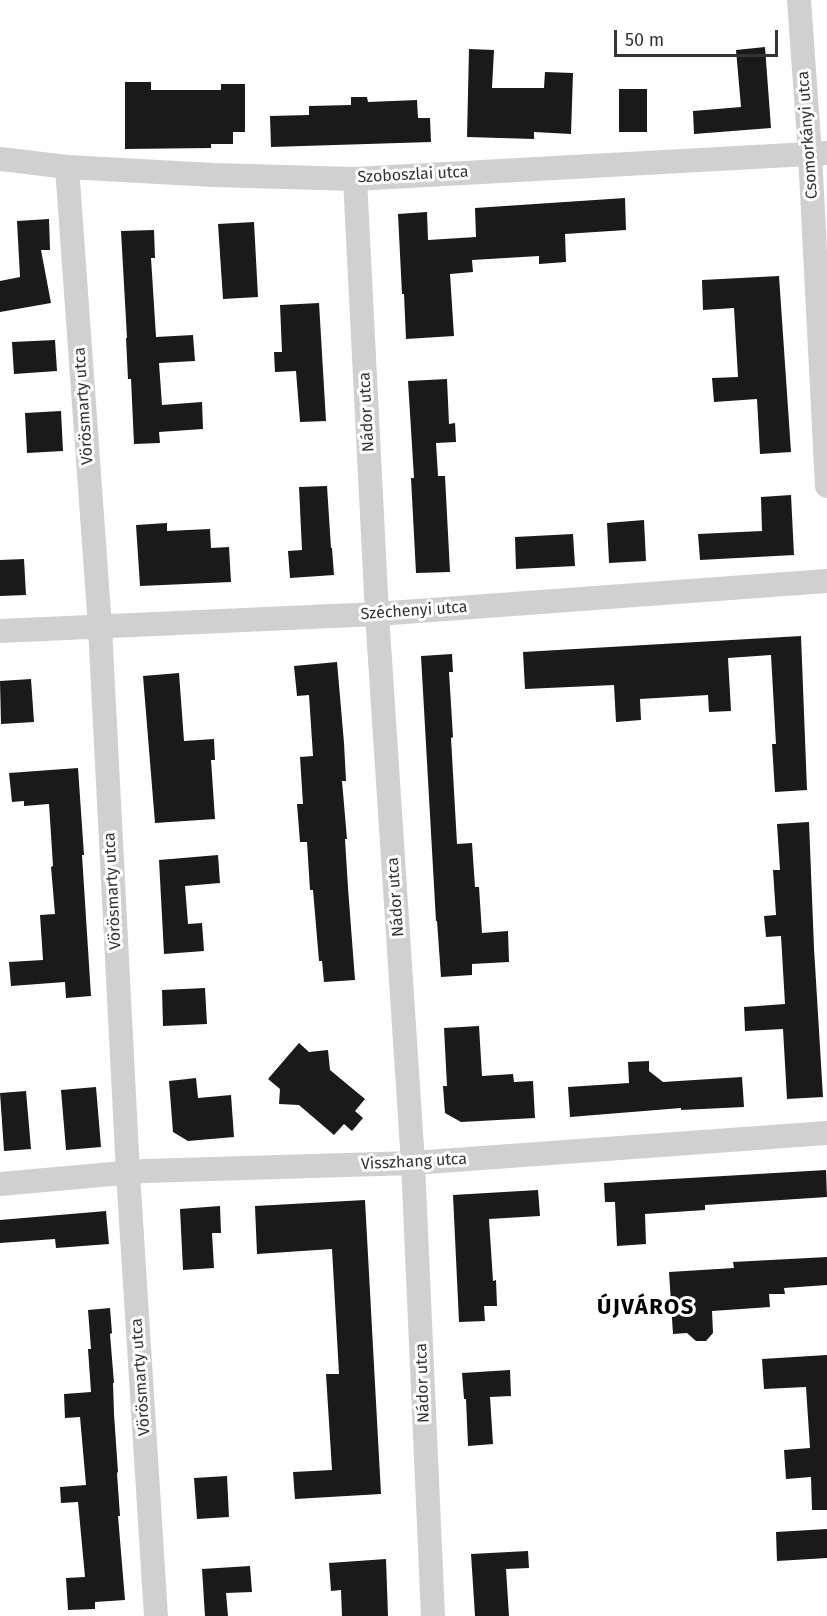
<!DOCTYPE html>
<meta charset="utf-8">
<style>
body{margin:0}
#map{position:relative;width:827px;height:1616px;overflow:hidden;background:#fff;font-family:"Fira Sans",sans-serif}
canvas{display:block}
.scale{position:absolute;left:614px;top:30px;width:164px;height:27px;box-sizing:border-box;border:3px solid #333;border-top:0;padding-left:8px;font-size:18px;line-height:21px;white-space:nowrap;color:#333;-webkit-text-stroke:4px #fff;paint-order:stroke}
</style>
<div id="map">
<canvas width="827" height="1616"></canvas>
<div class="scale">50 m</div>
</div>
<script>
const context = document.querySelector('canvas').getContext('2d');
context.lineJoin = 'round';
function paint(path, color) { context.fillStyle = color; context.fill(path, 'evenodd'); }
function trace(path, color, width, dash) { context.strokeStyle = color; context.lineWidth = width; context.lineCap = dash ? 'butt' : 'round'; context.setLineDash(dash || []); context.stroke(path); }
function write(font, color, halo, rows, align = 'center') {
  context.font = font + ' "Fira Sans",sans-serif'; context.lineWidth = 6; context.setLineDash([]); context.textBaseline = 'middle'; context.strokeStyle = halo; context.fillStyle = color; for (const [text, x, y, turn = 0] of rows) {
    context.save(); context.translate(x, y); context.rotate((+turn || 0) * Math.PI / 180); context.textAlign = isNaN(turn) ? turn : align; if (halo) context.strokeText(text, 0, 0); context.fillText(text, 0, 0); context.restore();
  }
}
paint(new Path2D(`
 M 765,47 L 771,128 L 694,134 L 693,111 L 741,107 L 736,50 Z
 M 469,49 L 494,50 L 492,88 L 544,88 L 545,72 L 573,73 L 571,134 L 534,132 L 534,139 L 467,137 Z
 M 125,82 L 151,82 L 151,90 L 221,90 L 221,84 L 245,84 L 245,132 L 233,132 L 233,144 L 211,144 L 211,148 L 125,149 Z
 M 619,89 L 647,89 L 647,132 L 619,132 Z
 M 351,97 L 367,97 L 368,102 L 417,100 L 418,118 L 430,118 L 431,142 L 271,147 L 270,116 L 309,115 L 309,106 L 351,105 Z
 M 625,198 L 626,230 L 565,234 L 566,262 L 539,264 L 539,256 L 472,260 L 473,272 L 450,274 L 454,336 L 406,339 L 404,294 L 402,294 L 398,214 L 427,212 L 428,240 L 476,237 L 475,208 Z
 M 49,219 L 50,250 L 41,250 L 51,303 L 0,312 L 0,281 L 20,277 L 17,221 Z
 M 254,222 L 258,297 L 223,299 L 218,224 Z
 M 154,230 L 155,258 L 151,258 L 156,337 L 193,335 L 195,361 L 159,363 L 162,405 L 202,402 L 203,429 L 159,432 L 160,443 L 134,444 L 131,379 L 128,379 L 126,338 L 127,338 L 121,231 Z
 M 779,276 L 791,452 L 760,454 L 757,399 L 714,402 L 712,378 L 738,377 L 734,308 L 703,310 L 702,280 Z
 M 319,303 L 326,421 L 300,422 L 296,371 L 275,372 L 274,352 L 282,352 L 280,305 Z
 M 55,340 L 57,371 L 14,374 L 12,342 Z
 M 447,379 L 449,424 L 455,423 L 456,442 L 436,443 L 438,476 L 445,476 L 450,572 L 416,573 L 411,478 L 414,478 L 408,381 Z
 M 61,411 L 63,451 L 27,453 L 25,413 Z
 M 327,486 L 331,548 L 332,548 L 334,575 L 290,578 L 288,551 L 302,550 L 299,487 Z
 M 791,495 L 794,555 L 700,560 L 698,534 L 762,531 L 761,497 Z
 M 644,520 L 646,561 L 609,563 L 607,523 Z
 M 167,523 L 167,531 L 210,529 L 211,548 L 229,547 L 231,582 L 140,586 L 136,525 Z
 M 573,534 L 575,566 L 516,569 L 515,537 Z
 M 24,559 L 26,595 L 0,596 L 0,560 Z
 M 801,636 L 807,790 L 775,792 L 772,744 L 776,744 L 771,655 L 728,658 L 731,711 L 709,712 L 708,695 L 640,699 L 641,720 L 616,722 L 614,685 L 525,689 L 523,652 Z
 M 452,654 L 453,672 L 449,672 L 453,737 L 451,738 L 457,844 L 472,843 L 475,887 L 479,887 L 482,933 L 508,931 L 509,962 L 472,964 L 472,975 L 441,977 L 437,921 L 436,921 L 421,656 Z
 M 337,662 L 344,743 L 346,781 L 342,781 L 347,839 L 345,839 L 348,888 L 355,980 L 324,982 L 322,961 L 319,961 L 313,890 L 310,890 L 307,842 L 300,842 L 297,804 L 303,804 L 300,757 L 313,756 L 309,695 L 297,696 L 294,666 Z
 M 179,673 L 184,741 L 214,739 L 215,760 L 211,760 L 215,819 L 155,823 L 143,676 Z
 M 31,679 L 34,722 L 1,724 L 0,681 Z
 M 78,768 L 84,855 L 82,855 L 91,996 L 66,998 L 65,982 L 11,986 L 9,962 L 43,960 L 40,915 L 55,914 L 51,867 L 53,866 L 49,804 L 24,806 L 24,801 L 12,802 L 9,773 Z
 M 809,822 L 814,948 L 823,1097 L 787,1099 L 783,1029 L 745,1031 L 744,1007 L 785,1004 L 781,936 L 766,937 L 764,916 L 776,915 L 773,870 L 780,870 L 777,824 Z
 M 218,855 L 220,883 L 185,886 L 188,924 L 202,923 L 204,951 L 164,954 L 159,860 Z
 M 205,988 L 207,1024 L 163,1026 L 162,990 Z
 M 479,1026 L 482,1076 L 513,1074 L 514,1082 L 533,1081 L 535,1118 L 461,1122 L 445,1113 L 443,1086 L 447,1086 L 444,1028 Z
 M 299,1043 L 309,1052 L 328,1050 L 330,1070 L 365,1099 L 355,1111 L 363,1118 L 352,1131 L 344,1124 L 334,1135 L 299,1105 L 279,1104 L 280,1089 L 268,1079 Z
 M 649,1061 L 649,1071 L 663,1082 L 742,1077 L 744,1107 L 681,1110 L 681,1108 L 570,1117 L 568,1087 L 629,1083 L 628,1062 Z
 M 196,1078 L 198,1098 L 231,1095 L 234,1137 L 188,1141 L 173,1132 L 169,1081 Z
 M 96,1087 L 101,1147 L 66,1150 L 61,1090 Z
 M 26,1091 L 31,1149 L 4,1151 L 0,1093 Z
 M 826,1170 L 827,1197 L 705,1205 L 705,1210 L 645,1214 L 646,1244 L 617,1246 L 615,1202 L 605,1202 L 604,1183 Z
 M 538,1190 L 540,1216 L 489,1219 L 493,1281 L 496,1280 L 497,1306 L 484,1306 L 485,1321 L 459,1322 L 453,1195 Z
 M 365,1200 L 381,1494 L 295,1499 L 293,1472 L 332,1470 L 326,1374 L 339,1374 L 332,1249 L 257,1254 L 255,1206 Z
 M 220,1206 L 221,1233 L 212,1233 L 214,1268 L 183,1270 L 180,1209 Z
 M 106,1211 L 109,1244 L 56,1248 L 55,1239 L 0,1243 L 0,1220 Z
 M 827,1257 L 827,1285 L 784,1288 L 785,1294 L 769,1294 L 770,1307 L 712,1311 L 713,1333 L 706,1341 L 696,1341 L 687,1333 L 673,1334 L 669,1272 L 734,1268 L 733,1262 Z
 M 110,1308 L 112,1333 L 110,1334 L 114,1383 L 113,1383 L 114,1414 L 118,1472 L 117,1473 L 120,1516 L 118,1516 L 125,1600 L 95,1602 L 95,1609 L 68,1610 L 66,1578 L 85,1577 L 78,1502 L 61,1503 L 60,1487 L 86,1485 L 80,1417 L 65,1418 L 64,1394 L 91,1392 L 88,1349 L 91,1349 L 88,1310 Z
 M 827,1355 L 827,1510 L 812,1510 L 811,1477 L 786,1479 L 784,1450 L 810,1448 L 806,1387 L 764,1389 L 762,1359 Z
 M 510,1370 L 511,1396 L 490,1397 L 493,1444 L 468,1446 L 466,1399 L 464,1399 L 462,1373 Z
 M 227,1476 L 229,1517 L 197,1519 L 194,1478 Z
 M 827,1529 L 827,1558 L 777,1561 L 776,1532 Z
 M 528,1551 L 529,1568 L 506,1569 L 509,1616 L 475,1616 L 471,1554 Z
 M 386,1559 L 388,1616 L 342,1616 L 341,1590 L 331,1591 L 329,1563 Z
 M 250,1566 L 252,1592 L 226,1593 L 228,1616 L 205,1616 L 202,1569 Z`), '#1a1a1a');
trace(new Path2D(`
 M 799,0 L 810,154 L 827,486
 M 0,159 L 67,167 L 213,175 L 355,179 L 827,153
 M 67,167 L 100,627 L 128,1173 L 156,1616
 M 355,179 L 377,614 L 413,1163 L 433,1616
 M 0,631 L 377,614 L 827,581
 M 0,1184 L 145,1171 L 413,1163 L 827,1133`), '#d0d0d0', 24);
write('16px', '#333', '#fff', [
 ["Csomorkányi utca",808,135,-94],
 ["Szoboszlai utca",413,175,-3],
 ["Vörösmarty utca",84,406,-94],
 ["Nádor utca",367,412,-93],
 ["Széchenyi utca",414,611,-4],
 ["Vörösmarty utca",113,891,-93],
 ["Nádor utca",396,897,-94],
 ["Visszhang utca",414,1162,-3],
 ["Vörösmarty utca",141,1377,-94],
 ["Nádor utca",423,1383,-92]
]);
context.letterSpacing = '1.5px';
write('bold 22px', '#000', '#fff', [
 ["ÚJVÁROS",646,1308]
]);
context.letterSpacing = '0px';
</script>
